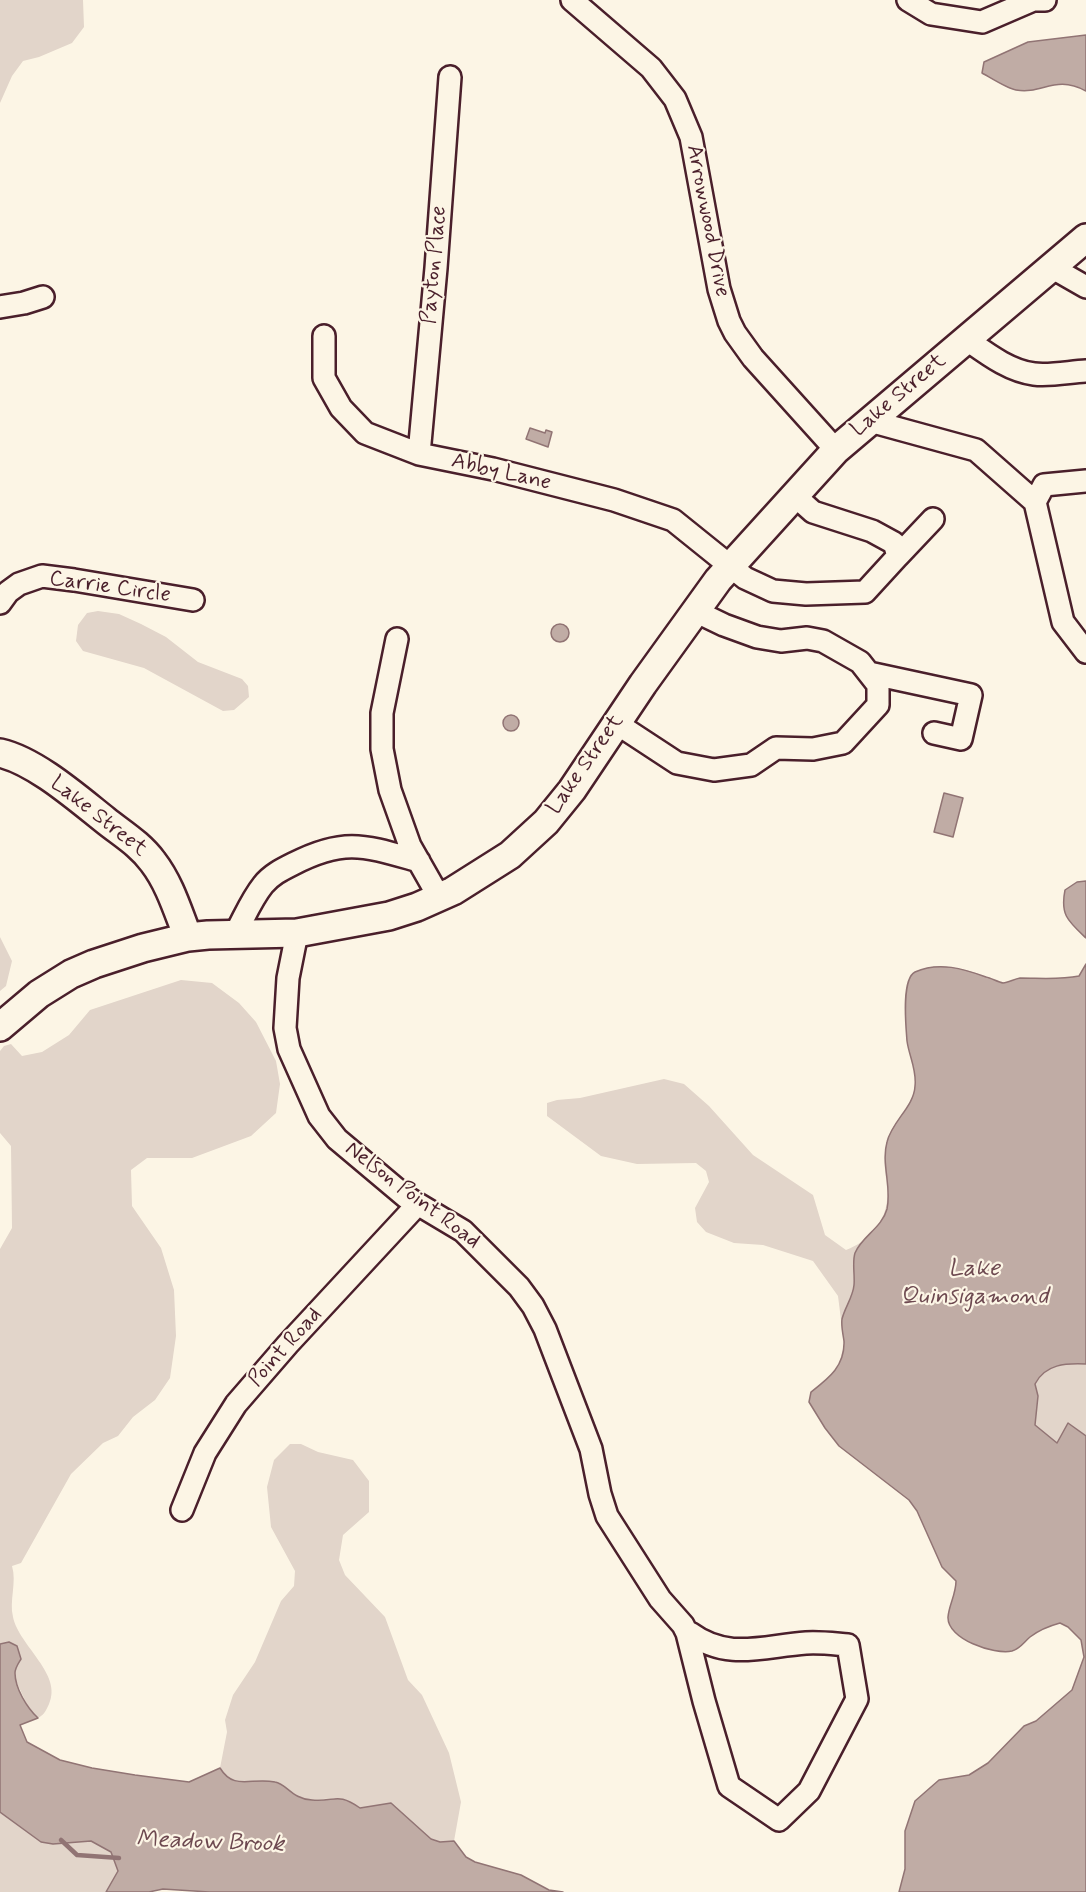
<!DOCTYPE html>
<style>
body{margin:0}
canvas{display:block;background:#fcf5e5}
</style>
<canvas width="1086" height="1892"></canvas>
<script>
const context = document.querySelector('canvas').getContext('2d');
context.lineJoin = 'round';
function paint(path, color) { context.fillStyle = color; context.fill(path, 'evenodd'); }
function trace(path, color, width, dash) { context.strokeStyle = color; context.lineWidth = width; context.lineCap = dash ? 'butt' : 'round'; context.setLineDash(dash || []); context.stroke(path); }
function write(font, color, halo, rows, align = 'center') {
  context.font = font + ' Mynerve,sans-serif'; context.lineWidth = 4.5; context.setLineDash([]); context.textBaseline = 'middle'; context.strokeStyle = halo; context.fillStyle = color; for (const [text, x, y, turn = 0] of rows) {
    context.save(); context.translate(x, y); context.rotate((+turn || 0) * Math.PI / 180); context.textAlign = isNaN(turn) ? turn : align; if (halo) context.strokeText(text, 0, 0); context.fillText(text, 0, 0); context.restore();
  }
}
paint(new Path2D(`
 M 0,0 L 83,0 L 84,27 L 72,43 L 39,57 L 23,61 L 12,76 L 0,103 Z
 M 98,611 L 119,614 L 141,624 L 166,637 L 198,662 L 242,679 L 248,686 L 249,697 L 234,710 L 223,711 L 144,668 L 83,651 L 76,641 L 78,625 L 87,613 Z
 M 0,937 L 12,961 L 6,986 L 0,991 Z
 M 1086,964 L 1086,1436 L 1068,1423 L 1086,1634 L 1081,1640 L 1068,1627 L 1060,1623 C 1049,1626 1039,1630 1030,1637 C 1024,1642 1020,1649 1012,1651 C 994,1655 947,1639 948,1617 C 949,1605 956,1594 956,1581 L 942,1567 L 917,1511 L 909,1500 L 839,1446 L 825,1428 L 809,1402 L 811,1392 L 832,1375 L 839,1365 L 844,1344 L 838,1296 L 813,1261 L 763,1245 L 734,1243 L 706,1232 L 697,1222 L 695,1208 L 709,1182 L 706,1171 L 696,1163 L 637,1164 L 601,1156 L 547,1116 L 547,1103 L 557,1100 L 580,1098 L 664,1079 L 684,1084 L 709,1106 L 753,1155 L 813,1195 L 825,1235 L 846,1250 C 858,1245 864,1241 872,1232 C 902,1200 877,1175 887,1141 C 893,1121 915,1106 915,1084 C 916,1070 910,1057 908,1044 C 906,1030 901,980 914,973 C 920,970 929,968 936,968 C 954,966 968,970 985,976 C 990,978 997,982 1002,982 C 1008,983 1014,979 1020,978 C 1040,977 1059,980 1079,976 Z
 M 181,980 L 212,983 L 239,1003 L 256,1022 L 276,1061 L 280,1084 L 276,1113 L 251,1136 L 192,1158 L 147,1158 L 131,1170 L 132,1206 L 161,1248 L 174,1290 L 176,1336 L 170,1378 L 155,1400 L 133,1417 L 118,1436 L 103,1443 L 71,1474 L 21,1563 L 12,1566 C 17,1582 9,1601 13,1617 C 19,1646 63,1674 49,1704 C 46,1710 45,1714 38,1718 L 30,1711 L 16,1681 L 15,1670 L 0,1644 L 0,1249 L 12,1228 L 11,1146 L 0,1133 L 0,1051 L 4,1046 L 11,1044 L 22,1056 L 42,1052 L 69,1035 L 90,1010 Z
 M 290,1444 L 301,1444 L 318,1452 L 353,1460 L 369,1481 L 369,1512 L 343,1535 L 339,1560 L 345,1575 L 385,1617 L 408,1680 L 422,1695 L 449,1753 L 461,1802 L 454,1841 L 440,1842 L 431,1839 L 391,1803 L 360,1808 L 334,1798 L 312,1800 L 295,1796 L 277,1782 L 233,1781 L 226,1778 L 220,1768 L 227,1732 L 225,1720 L 233,1695 L 255,1662 L 281,1601 L 294,1586 L 295,1571 L 271,1527 L 267,1487 L 274,1460 Z
 M 0,1812 L 41,1842 L 53,1844 L 91,1841 L 111,1852 L 118,1871 L 106,1892 L 0,1892 Z`), '#e2d5ca');
const water = new Path2D(`
 M 1086,35 L 1086,91 C 1055,74 1042,95 1016,90 C 1008,89 991,78 982,73 L 984,62 L 1028,42 Z
 M 530,428 L 545,433 L 546,430 L 552,432 L 548,447 L 526,439 Z
 M551 633a9 9 0 1 1 18 0a9 9 0 1 1-18 0Z
 M503 723a8 8 0 1 1 16 0a8 8 0 1 1-16 0Z
 M 944,793 L 963,798 L 953,837 L 934,832 Z
 M 1086,881 L 1086,938 C 1068,921 1060,915 1065,890 L 1077,882 Z
 M 1086,964 L 1086,1364 C 1066,1363 1045,1364 1035,1384 L 1038,1396 L 1035,1425 L 1057,1443 L 1068,1423 L 1086,1436 L 1086,1892 L 899,1892 L 905,1869 L 905,1831 L 915,1801 L 939,1780 L 969,1775 L 988,1763 L 1024,1726 L 1036,1721 L 1072,1690 L 1084,1657 L 1081,1640 L 1068,1627 L 1060,1623 C 1049,1626 1039,1630 1030,1637 C 1024,1642 1020,1649 1012,1651 C 994,1655 947,1639 948,1617 C 949,1605 956,1594 956,1581 L 942,1567 L 917,1511 L 909,1500 L 839,1446 L 825,1428 L 809,1402 L 811,1392 C 829,1378 845,1366 844,1341 C 843,1334 841,1326 842,1319 C 845,1307 853,1297 854,1285 C 855,1275 852,1262 855,1253 C 862,1236 882,1228 887,1209 C 892,1187 881,1164 887,1142 C 892,1121 914,1107 915,1086 C 917,1070 909,1056 907,1041 C 906,1027 901,979 915,972 C 939,961 964,969 986,977 C 991,978 998,982 1003,983 C 1008,983 1014,979 1020,978 C 1040,978 1059,980 1079,976 Z
 M 9,1642 L 17,1646 L 21,1659 C 18,1664 15,1668 15,1673 C 15,1688 27,1708 38,1718 L 20,1725 L 27,1742 L 60,1760 L 92,1768 L 135,1775 L 189,1782 L 220,1768 C 234,1791 251,1777 275,1782 C 287,1784 292,1799 312,1800 C 336,1802 337,1792 360,1808 L 391,1803 L 431,1839 L 440,1842 L 454,1841 L 466,1857 L 475,1862 L 521,1875 L 549,1890 L 563,1892 L 209,1892 L 163,1889 L 149,1892 L 106,1892 L 118,1871 L 111,1852 L 91,1841 L 53,1844 L 41,1842 L 0,1812 L 0,1644 Z`);
paint(water, '#c0aca5');
trace(water, '#917474', 1.5);
trace(new Path2D(`
 M 61,1840 L 77,1855 L 119,1858`), '#917474', 4.5);
const minor = new Path2D(`
 M 572,0 L 651,68 L 675,99 L 691,137 L 719,289 L 729,321 L 735,333 L 753,358 L 836,450
 M 908,0 L 931,14 L 982,22 L 1033,0 L 1045,0
 M 1051,267 L 1086,287
 M 0,307 L 24,303 L 43,297
 M 324,336 L 324,378 L 341,408 L 365,433 L 419,454 L 493,469 L 614,500 L 673,520 L 745,578 L 773,591 L 806,594 L 865,592 L 898,556 L 894,543 L 872,531 L 813,512 L 794,495
 M 966,339 C 986,353 1009,371 1034,374 C 1050,376 1069,372 1086,371
 M 870,421 L 976,450 L 1035,502 L 1063,622 L 1086,652
 M 419,454 L 436,268 L 450,77
 M 1035,502 L 1044,485 L 1086,481
 M 898,556 L 933,519
 M 0,603 L 8,592 L 19,584 L 42,576 L 74,580 L 193,600
 M 397,639 L 382,713 L 382,749 L 390,790 L 410,846 L 439,897
 M 869,673 L 971,695 L 961,739 L 934,733
 M 616,723 L 677,763 L 714,770 L 751,765 L 776,748 L 813,749 L 843,743 L 878,705 L 878,685 L 860,662 L 823,641 L 807,638 L 781,641 L 757,637 L 724,625 L 695,611
 M 297,933 L 288,978 L 285,1028 L 289,1049 L 319,1116 L 337,1139 L 406,1197 L 463,1231 L 519,1287 L 533,1306 L 545,1329 L 591,1449 L 600,1494 L 607,1516 L 660,1599 L 683,1625 L 687,1633
 M 235,934 C 244,918 251,900 263,885 C 271,875 281,870 293,864 C 345,837 366,846 419,861
 M 182,1510 L 205,1453 L 236,1404 L 288,1344 L 417,1205
 M 687,1633 L 690,1633 C 728,1661 763,1646 806,1643 C 820,1642 835,1644 848,1645 L 857,1699 L 809,1791 L 779,1820 L 729,1786 L 704,1701 Z`);
const major = new Path2D(`
 M 0,753 C 35,761 76,797 105,820 C 121,833 140,844 153,862 C 170,884 178,912 188,937
 M 0,1027 L 39,994 L 71,974 L 94,964 L 143,948 L 188,937 L 208,935 L 297,933 L 389,916 L 417,907 L 453,891 L 510,855 L 546,822 L 572,790 L 643,684 L 718,580 L 836,450 L 1086,238`);
trace(minor, '#4a1f2b', 26);
trace(major, '#4a1f2b', 32);
trace(minor, '#fcf5e5', 21);
trace(major, '#fcf5e5', 27);
write('22px', '#4a1f2b', '#fcf5e5', [
 ["Arrowwood Drive",707,221,79],
 ["Payton Place",435,265,-85],
 ["Lake Street",899,396,-40],
 ["Abby Lane",501,473,13],
 ["Carrie Circle",110,588,8],
 ["Lake Street",586,765,-55],
 ["Lake Street",98,817,38],
 ["Nelson Point Road",412,1196,37],
 ["Point Road",286,1348,-48]
]);
write('italic 24px', '#6d4950', '#fcf5e5', [
 ["Lake",974,1270],
 ["Quinsigamond",974,1298],
 ["Meadow Brook",210,1843,2]
]);
</script>
